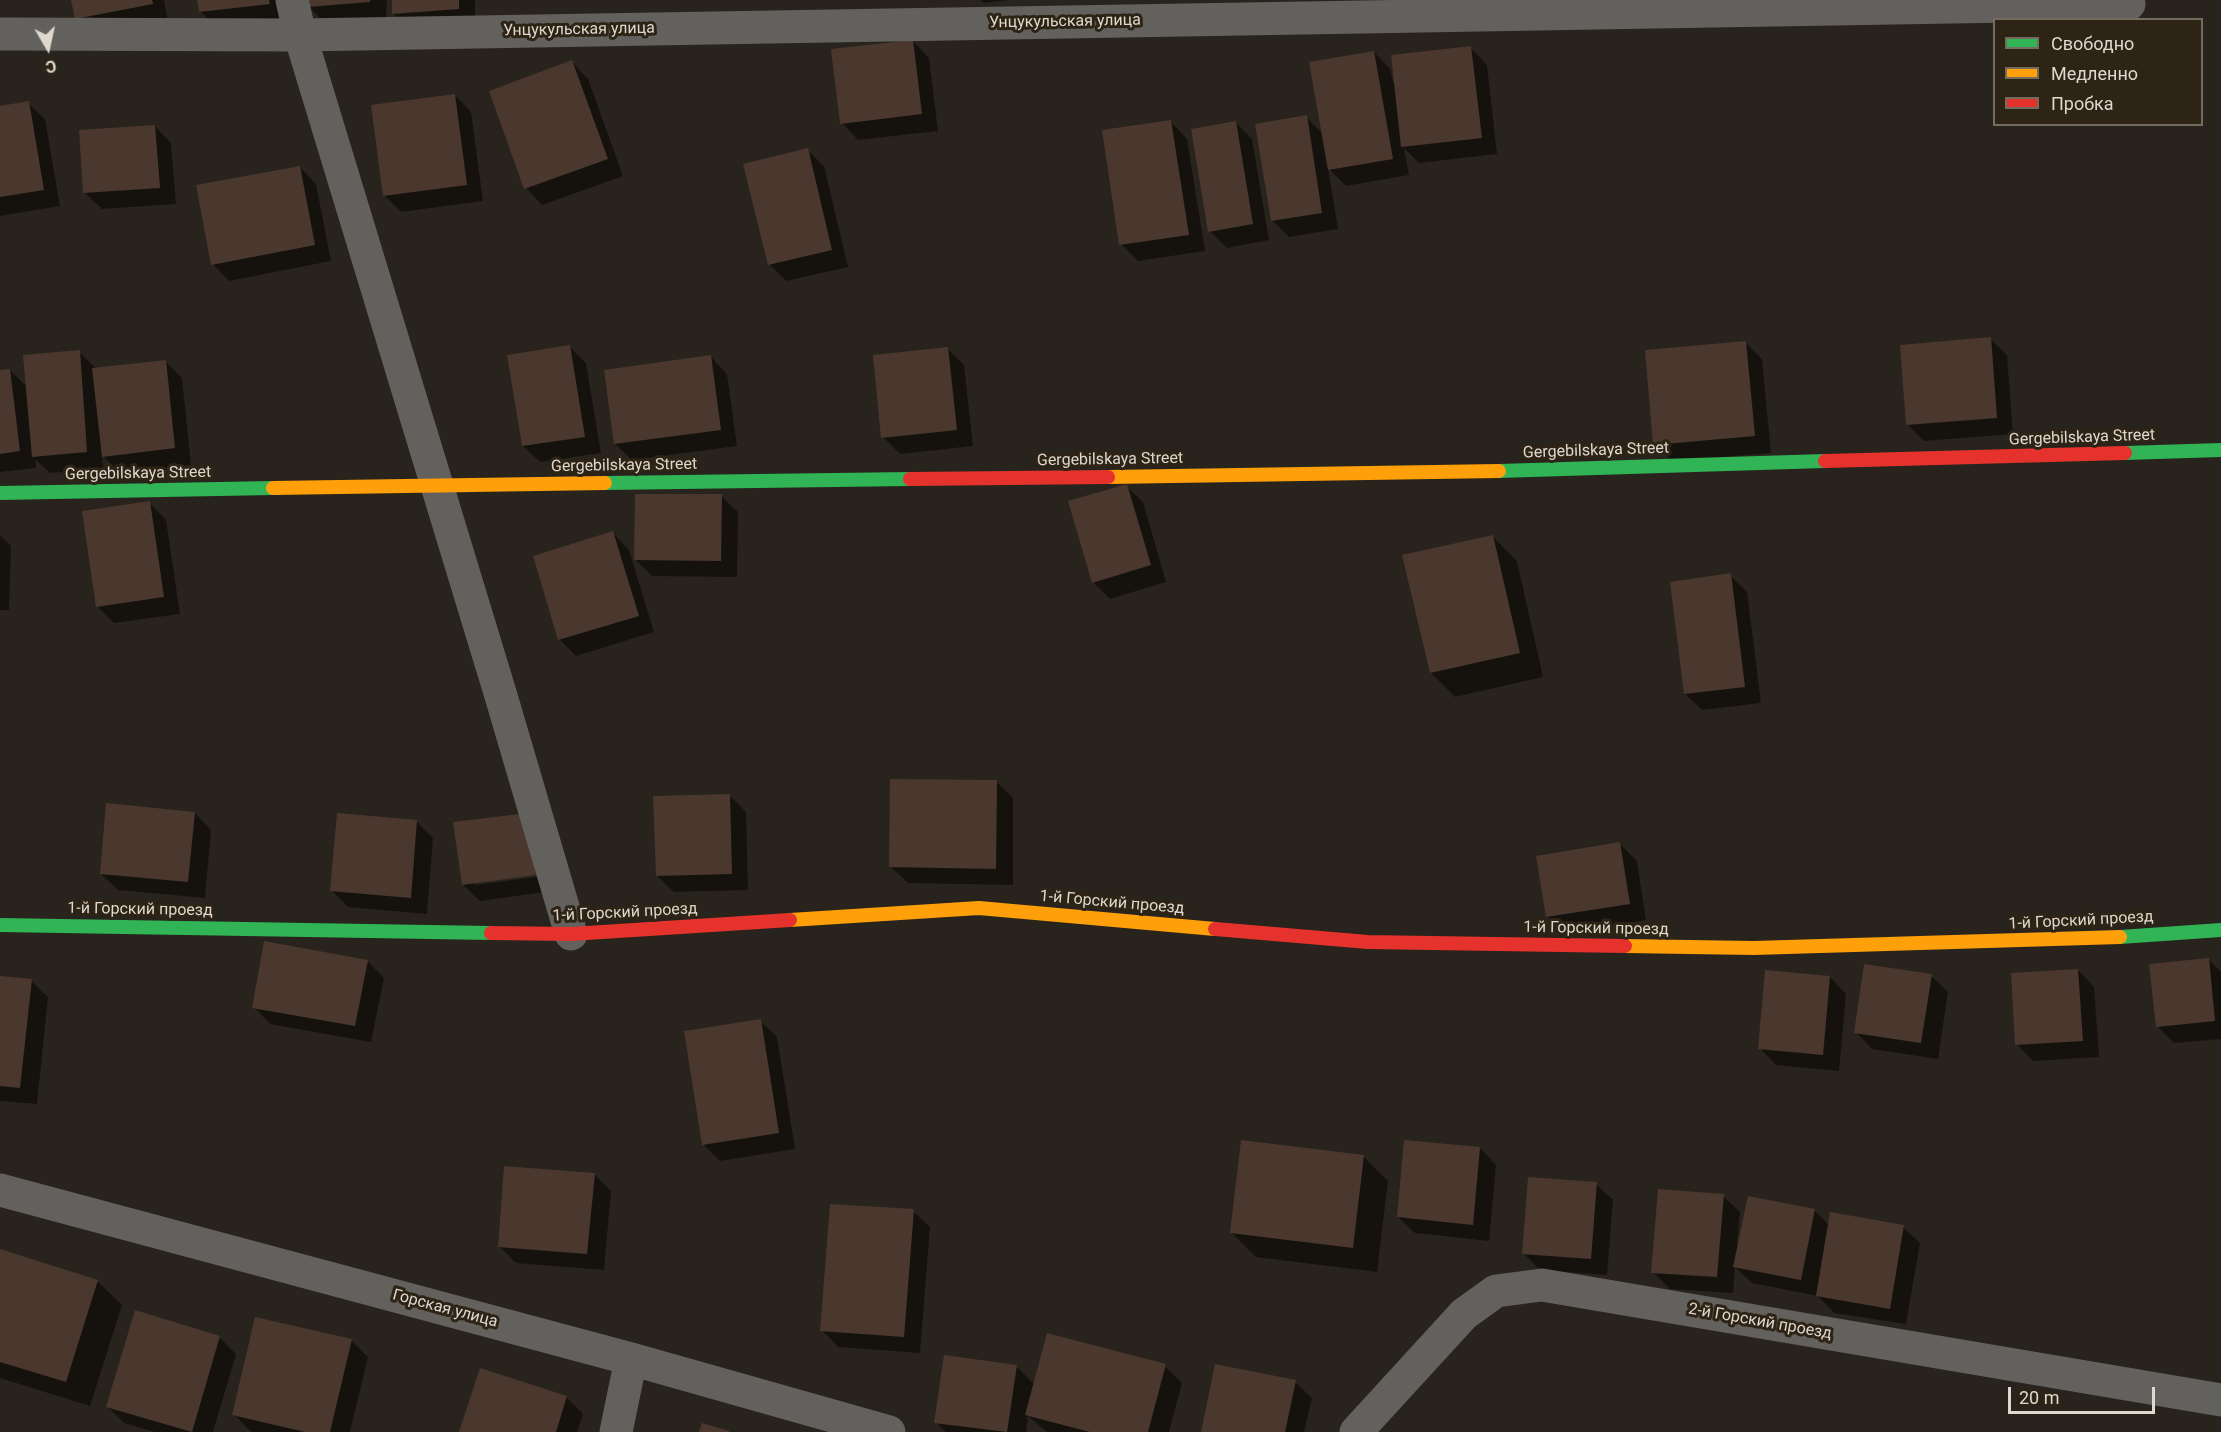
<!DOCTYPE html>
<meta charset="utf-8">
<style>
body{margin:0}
#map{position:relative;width:2221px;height:1432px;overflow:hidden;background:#28231c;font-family:Roboto,sans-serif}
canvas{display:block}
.legend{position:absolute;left:1993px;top:18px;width:210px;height:108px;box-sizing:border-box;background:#2e2416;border:2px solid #756c60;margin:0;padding:8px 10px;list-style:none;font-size:18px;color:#dfd8cf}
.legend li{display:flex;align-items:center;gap:12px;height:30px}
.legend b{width:30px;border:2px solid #756c60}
.north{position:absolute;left:18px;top:18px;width:60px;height:60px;-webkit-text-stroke:4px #2e2416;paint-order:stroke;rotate:171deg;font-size:16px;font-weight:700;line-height:24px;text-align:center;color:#dfd8cf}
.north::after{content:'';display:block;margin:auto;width:21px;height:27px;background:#dfd8cf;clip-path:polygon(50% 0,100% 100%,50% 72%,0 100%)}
.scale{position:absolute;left:2008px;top:1387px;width:147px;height:27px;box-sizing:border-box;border:3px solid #dfd8cf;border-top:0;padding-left:8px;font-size:18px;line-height:21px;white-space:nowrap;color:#dfd8cf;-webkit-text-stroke:4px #2e2416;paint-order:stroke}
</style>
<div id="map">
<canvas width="2221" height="1432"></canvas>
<ul class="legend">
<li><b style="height:8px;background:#30b455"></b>Свободно</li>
<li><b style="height:8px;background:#ff9f0a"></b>Медленно</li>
<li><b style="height:8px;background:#e5322d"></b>Пробка</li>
</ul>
<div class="north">С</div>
<div class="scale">20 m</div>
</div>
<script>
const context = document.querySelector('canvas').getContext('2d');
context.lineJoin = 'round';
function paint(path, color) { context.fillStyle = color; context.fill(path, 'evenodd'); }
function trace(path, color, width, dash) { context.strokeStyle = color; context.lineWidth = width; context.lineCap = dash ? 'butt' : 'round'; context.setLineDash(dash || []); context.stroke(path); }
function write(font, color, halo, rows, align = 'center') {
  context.font = font + ' Roboto,sans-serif'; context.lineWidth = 6; context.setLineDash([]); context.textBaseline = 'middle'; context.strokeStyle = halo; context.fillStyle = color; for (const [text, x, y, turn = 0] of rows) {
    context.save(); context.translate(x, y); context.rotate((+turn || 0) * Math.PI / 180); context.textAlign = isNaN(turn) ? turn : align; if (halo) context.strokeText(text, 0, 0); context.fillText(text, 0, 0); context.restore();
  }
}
paint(new Path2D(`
 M 72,0 L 164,0 L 168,21 L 77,18 Z
 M 199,0 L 284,0 L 286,20 L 217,28 L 200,11 Z
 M 309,0 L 387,0 L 386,18 L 325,23 L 309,7 Z
 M 393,0 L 475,0 L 475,25 L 410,30 L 393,13 Z
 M 980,0 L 1008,0 L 984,3 Z
 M 913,41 L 929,58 L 938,131 L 858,140 L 842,123 Z
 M 1471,48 L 1487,65 L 1497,154 L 1419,163 L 1404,148 L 1409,175 L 1346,186 L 1328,168 L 1338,229 L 1289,237 L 1272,220 L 1306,117 L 1323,134 L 1374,52 L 1390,69 L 1393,82 Z
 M 572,62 L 588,79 L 623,176 L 542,205 L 526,188 Z
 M 455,95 L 471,112 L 483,201 L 401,212 L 385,196 Z
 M 28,103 L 45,119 L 60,206 L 0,216 L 0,107 Z
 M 1171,122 L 1187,139 L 1205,251 L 1138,261 L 1121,244 Z
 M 1235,122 L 1252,139 L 1269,240 L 1227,248 L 1210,231 Z
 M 155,126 L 171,143 L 176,204 L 102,209 L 85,193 Z
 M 807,150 L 824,166 L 848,267 L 786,281 L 769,264 Z
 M 300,167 L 316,184 L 331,261 L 229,281 L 213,264 Z
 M 1990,339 L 2007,355 L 2013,434 L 1924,441 L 1907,424 Z
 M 1746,343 L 1762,359 L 1771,453 L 1672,461 L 1655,444 Z
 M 569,346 L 586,363 L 601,453 L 540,462 L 523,446 Z
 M 947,348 L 964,365 L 973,446 L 900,454 L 883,437 Z
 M 79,352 L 97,369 L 165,361 L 182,378 L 191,465 L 120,473 L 102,455 L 103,469 L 50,473 L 35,459 L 36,468 L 0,472 L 0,371 L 10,370 L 28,388 Z
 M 711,357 L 727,374 L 737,446 L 632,460 L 615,444 Z
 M 1126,486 L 1143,502 L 1166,582 L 1110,599 L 1093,582 Z
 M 721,496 L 738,512 L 737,577 L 652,576 L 636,560 Z
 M 149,503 L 166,520 L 180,614 L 114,623 L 98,607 Z
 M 613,533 L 629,550 L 654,632 L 576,656 L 559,639 Z
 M 0,535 L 11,546 L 9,610 L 0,610 Z
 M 1493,537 L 1517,561 L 1543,677 L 1455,697 L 1431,673 Z
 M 1730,575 L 1747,592 L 1761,703 L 1702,710 L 1685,694 Z
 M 996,781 L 1013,798 L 1013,885 L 908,883 L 891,867 Z
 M 730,796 L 746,812 L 748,890 L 674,892 L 657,876 Z
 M 195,813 L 211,830 L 205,898 L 118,890 L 101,874 Z
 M 528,814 L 552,891 L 480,901 L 463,885 ZM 544,873 L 544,876 L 475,885 L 475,882 Z
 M 416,821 L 433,838 L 427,914 L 348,907 L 332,891 Z
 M 1620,844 L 1637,861 L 1646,920 L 1564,933 L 1547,916 Z
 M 2208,959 L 2221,972 L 2221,1039 L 2174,1043 L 2158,1027 Z
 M 367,961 L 384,978 L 371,1042 L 270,1024 L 254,1007 Z
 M 2078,970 L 2094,987 L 2099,1057 L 2033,1061 L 2017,1044 Z
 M 1931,976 L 1948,992 L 1938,1059 L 1872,1049 L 1856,1032 Z
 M 1830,977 L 1846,994 L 1839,1071 L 1776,1065 L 1760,1048 Z
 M 0,978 L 31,981 L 48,997 L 37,1104 L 0,1101 Z
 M 760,1021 L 777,1037 L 795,1149 L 720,1161 L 703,1144 Z
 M 1480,1148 L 1496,1165 L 1489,1241 L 1415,1233 L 1398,1217 Z
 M 1364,1157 L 1388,1181 L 1377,1272 L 1256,1257 L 1231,1232 Z
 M 594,1174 L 611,1191 L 604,1270 L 516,1263 L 499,1246 Z
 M 1596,1184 L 1613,1200 L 1607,1275 L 1540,1270 L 1523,1253 Z
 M 1723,1196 L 1740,1212 L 1737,1245 L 1814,1210 L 1829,1225 L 1903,1227 L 1920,1243 L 1906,1324 L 1834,1313 L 1818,1296 L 1752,1283 L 1735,1267 L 1733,1293 L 1670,1289 L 1653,1272 Z
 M 913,1211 L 930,1227 L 920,1353 L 838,1347 L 822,1330 Z
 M 0,1250 L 97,1281 L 122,1305 L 90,1406 L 0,1378 Z
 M 219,1337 L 236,1354 L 213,1432 L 155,1432 L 124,1423 L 107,1406 Z
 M 351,1340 L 368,1357 L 350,1432 L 254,1432 L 250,1431 L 234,1414 Z
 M 1016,1366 L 1035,1385 L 1165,1366 L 1182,1383 L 1169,1432 L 1047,1432 L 1028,1416 L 1026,1432 L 946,1432 L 936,1422 Z
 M 1295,1382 L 1312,1398 L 1304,1432 L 1203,1432 Z
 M 566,1397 L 583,1414 L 577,1432 L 461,1432 Z`), '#0007');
paint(new Path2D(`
 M 71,0 L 152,0 L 153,4 L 75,19 Z
 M 197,0 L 269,0 L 270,4 L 199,12 Z
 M 307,0 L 370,0 L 370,2 L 307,7 Z
 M 392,0 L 459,0 L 459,9 L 392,14 Z
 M 913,40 L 922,114 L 840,124 L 831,49 Z
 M 1471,46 L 1482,138 L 1401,147 L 1391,55 Z
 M 1374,51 L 1393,159 L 1328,170 L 1309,62 Z
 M 572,60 L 608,159 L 524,189 L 489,91 Z
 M 455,94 L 467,185 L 383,196 L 371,105 Z
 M 29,101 L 44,190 L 0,197 L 0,106 Z
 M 1307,115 L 1322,213 L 1271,221 L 1255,124 Z
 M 1171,120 L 1189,235 L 1119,245 L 1102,130 Z
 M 1236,121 L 1253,224 L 1208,232 L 1191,129 Z
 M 155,125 L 160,188 L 83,193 L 79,130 Z
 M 808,148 L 832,250 L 768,265 L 743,164 Z
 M 300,166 L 315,245 L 211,265 L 196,185 Z
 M 1991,337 L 1997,418 L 1906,425 L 1900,345 Z
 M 1746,341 L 1755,436 L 1653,445 L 1645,350 Z
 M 570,345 L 585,437 L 522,446 L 507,355 Z
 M 948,347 L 957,430 L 881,438 L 873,355 Z
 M 80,350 L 87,452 L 32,457 L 23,355 Z
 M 711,355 L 721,430 L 614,444 L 604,370 Z
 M 166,360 L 175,448 L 102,457 L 92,368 Z
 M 10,369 L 20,451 L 0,454 L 0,370 Z
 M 1127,484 L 1151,565 L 1092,583 L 1068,501 Z
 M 635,494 L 722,494 L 721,561 L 634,560 Z
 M 150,501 L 164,597 L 96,607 L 82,511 Z
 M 613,531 L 639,616 L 558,640 L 533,556 Z
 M 1493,535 L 1520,653 L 1430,673 L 1402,555 Z
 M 1731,573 L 1745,687 L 1684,694 L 1670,582 Z
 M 890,779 L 997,780 L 996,869 L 889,867 Z
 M 730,794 L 732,874 L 656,876 L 653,796 Z
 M 106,803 L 195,812 L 188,882 L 100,874 Z
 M 337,813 L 417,820 L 411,898 L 330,891 Z
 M 528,813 L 536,875 L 462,885 L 453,822 Z
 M 1620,842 L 1630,904 L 1546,917 L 1536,856 Z
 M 264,941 L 368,960 L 355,1026 L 252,1008 Z
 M 2209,958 L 2215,1021 L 2156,1027 L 2149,964 Z
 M 1864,964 L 1932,974 L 1921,1043 L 1854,1033 Z
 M 2078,969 L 2083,1041 L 2015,1045 L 2011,973 Z
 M 1765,970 L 1830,976 L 1823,1055 L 1758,1049 Z
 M 0,976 L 32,979 L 20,1088 L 0,1086 Z
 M 761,1019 L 779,1133 L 702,1145 L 684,1031 Z
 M 1241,1140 L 1364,1155 L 1353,1248 L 1230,1233 Z
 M 1404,1140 L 1480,1147 L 1473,1225 L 1397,1217 Z
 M 504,1166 L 595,1173 L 587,1254 L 498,1247 Z
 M 1528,1177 L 1597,1182 L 1591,1259 L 1522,1254 Z
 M 1658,1189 L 1724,1194 L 1717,1277 L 1651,1273 Z
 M 1748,1196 L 1815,1209 L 1801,1280 L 1733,1267 Z
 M 830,1204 L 914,1209 L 904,1337 L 820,1331 Z
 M 1830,1212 L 1904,1225 L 1890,1309 L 1816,1296 Z
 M 0,1249 L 98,1280 L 66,1382 L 0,1362 Z
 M 135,1310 L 220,1336 L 192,1432 L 106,1407 Z
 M 255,1317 L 352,1339 L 330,1432 L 305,1432 L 232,1415 Z
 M 1047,1333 L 1166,1364 L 1148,1432 L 1090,1432 L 1025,1415 Z
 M 944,1355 L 1017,1365 L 1007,1432 L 934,1423 Z
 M 1215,1364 L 1296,1380 L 1285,1432 L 1201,1432 Z
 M 480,1368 L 567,1396 L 556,1432 L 459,1432 Z
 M 702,1423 L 729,1431 L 729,1432 L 699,1432 Z`), '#4a382e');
trace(new Path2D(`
 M 292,0 L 300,35 L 501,696 L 571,934
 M 0,34 L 300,35 L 2129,4
 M 0,1190 L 631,1359 L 889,1432
 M 616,1432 L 631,1359
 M 1356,1432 L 1464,1314 L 1496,1291 L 1542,1285 L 2221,1400`), '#62615d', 33);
trace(new Path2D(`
 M 2125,453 L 2221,450
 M 1499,471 L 1825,461
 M 605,483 L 910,479
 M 0,493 L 273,488
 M 0,925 L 491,933
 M 2120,937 L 2221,930`), '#30b455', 14);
trace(new Path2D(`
 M 1108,477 L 1499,471
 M 273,488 L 605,483
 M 790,920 L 979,908 L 1215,929
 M 1625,946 L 1754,948 L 2120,937`), '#ff9f0a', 14);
trace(new Path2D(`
 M 1825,461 L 2125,453
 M 910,479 L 1108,477
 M 1215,929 L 1368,942 L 1625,946
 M 491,933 L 571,934 L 790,920`), '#e5322d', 14);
write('16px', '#dfd8cf', '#2e2416', [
 ["Унцукульская улица",1065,22,-1],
 ["Унцукульская улица",579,30,-1],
 ["Gergebilskaya Street",2082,438,-2],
 ["Gergebilskaya Street",1596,451,-2],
 ["Gergebilskaya Street",1110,460,-1],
 ["Gergebilskaya Street",624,466,-1],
 ["Gergebilskaya Street",138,474,-1],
 ["1-й Горский проезд",1112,903,5],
 ["1-й Горский проезд",140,910,1],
 ["1-й Горский проезд",625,913,-3],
 ["1-й Горский проезд",2081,921,-3],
 ["1-й Горский проезд",1596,929,1],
 ["Горская улица",445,1309,15],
 ["2-й Горский проезд",1760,1322,10]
]);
</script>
